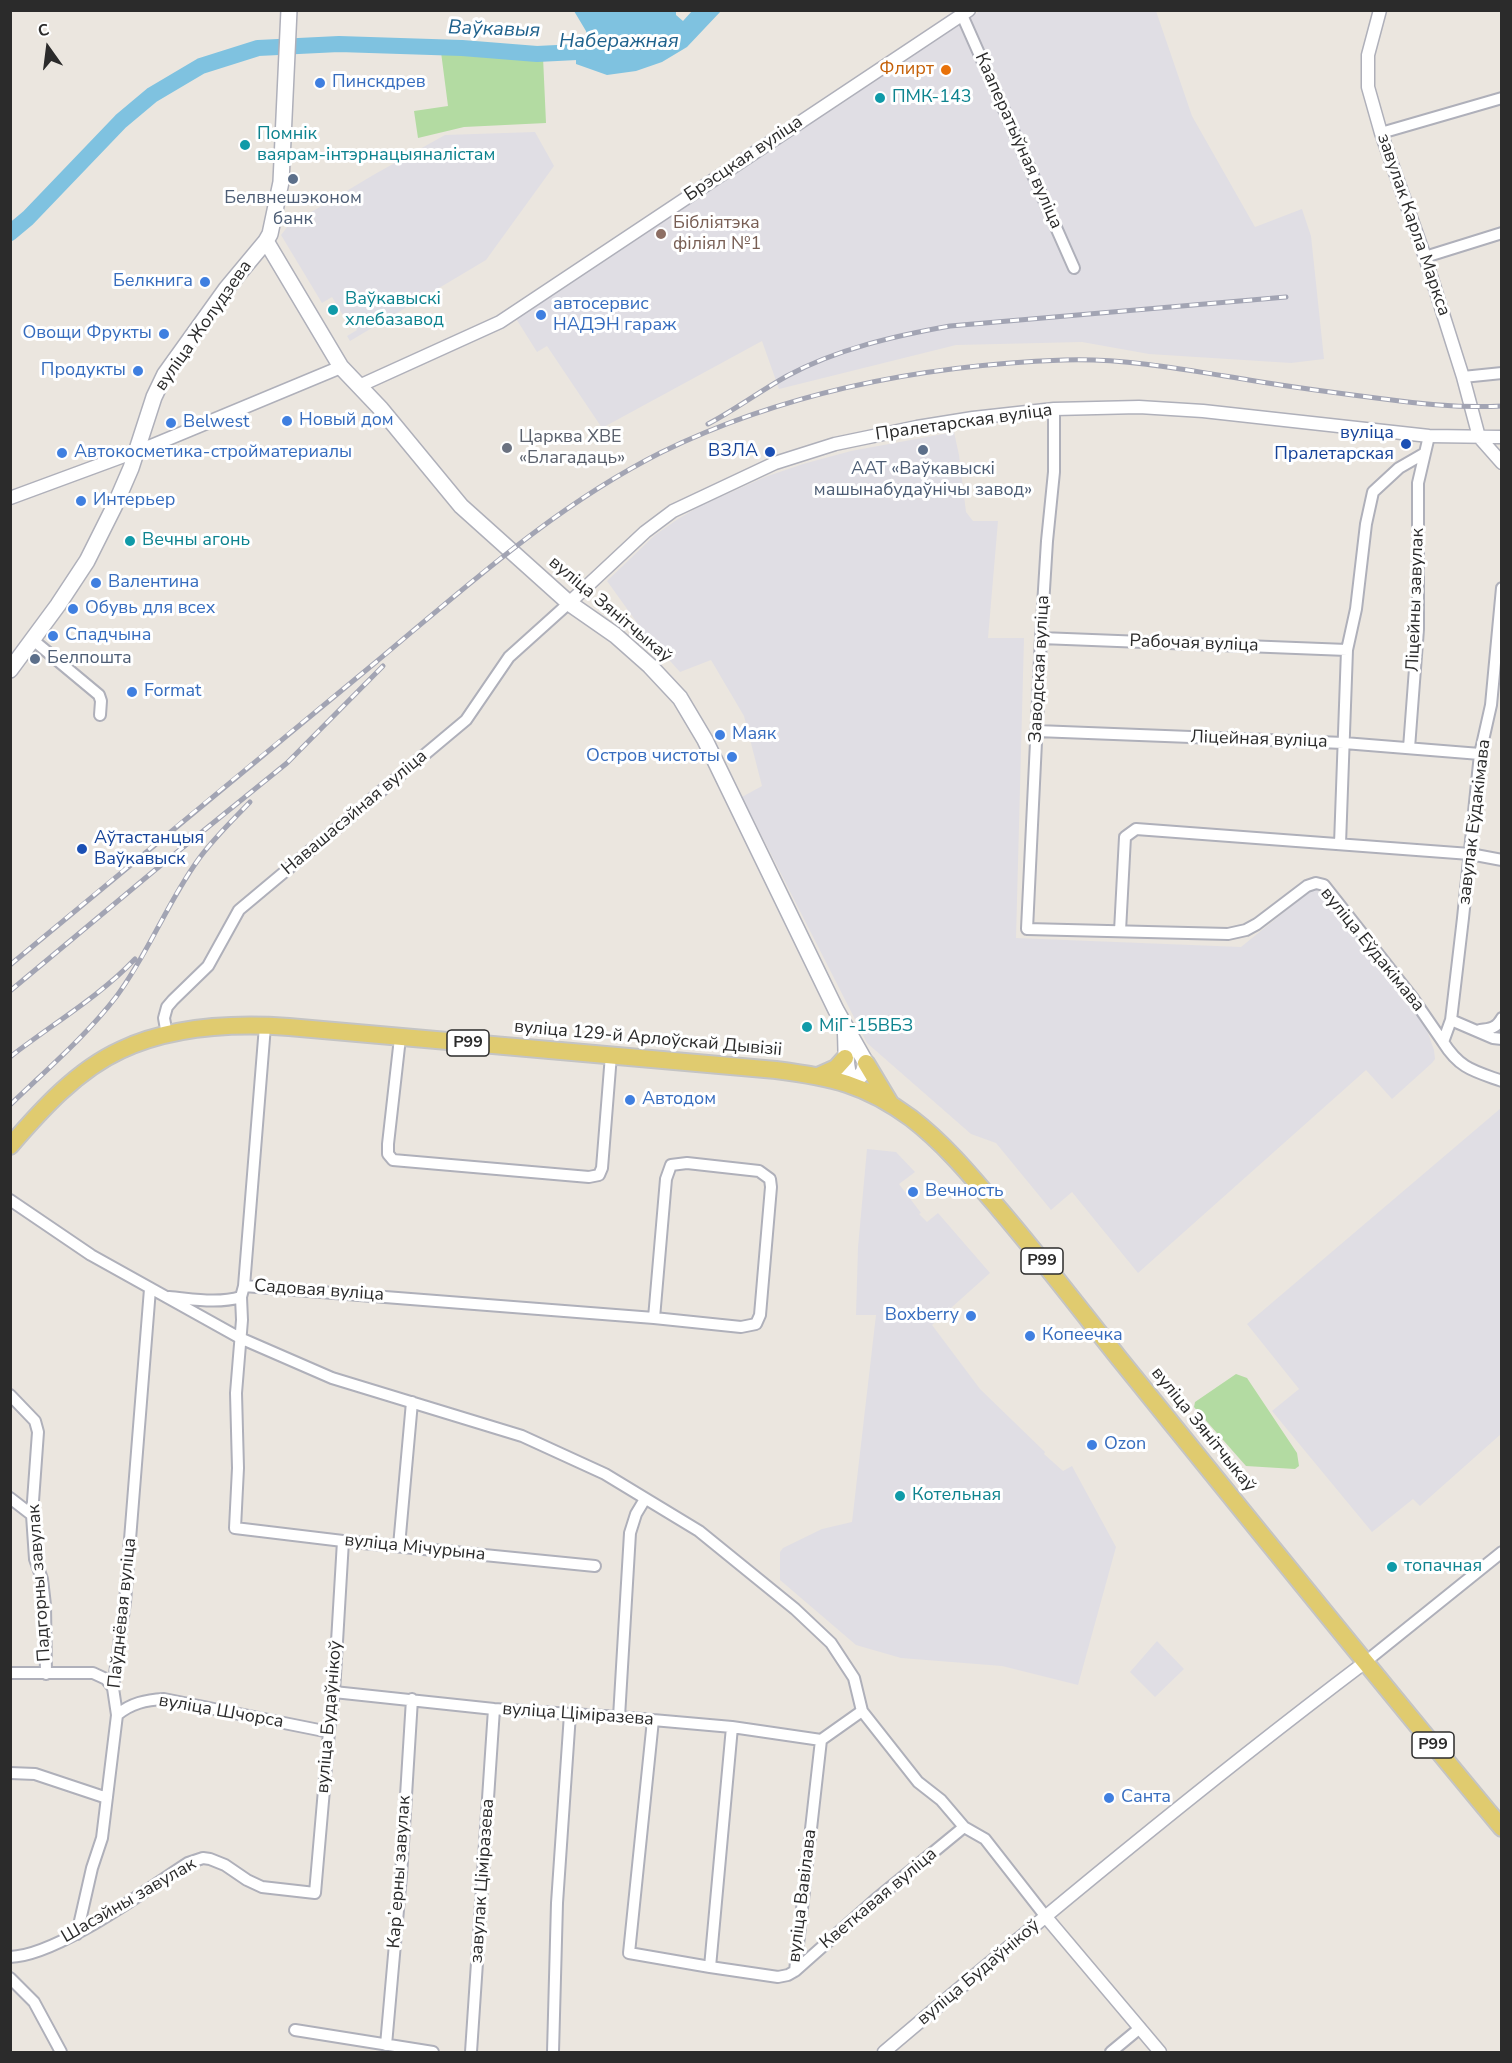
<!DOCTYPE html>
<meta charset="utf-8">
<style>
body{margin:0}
#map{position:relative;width:1512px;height:2063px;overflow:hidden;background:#ebe6df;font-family:"Nunito Sans",sans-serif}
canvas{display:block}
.frame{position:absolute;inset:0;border:12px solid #2b2b2b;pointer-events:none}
.north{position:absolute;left:18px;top:18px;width:60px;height:60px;-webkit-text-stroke:4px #fff;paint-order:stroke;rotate:346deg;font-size:16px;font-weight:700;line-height:24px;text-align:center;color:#2b2b2b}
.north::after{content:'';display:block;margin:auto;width:21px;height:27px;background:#2b2b2b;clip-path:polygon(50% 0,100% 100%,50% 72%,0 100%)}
</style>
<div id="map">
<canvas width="1512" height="2063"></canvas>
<div class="frame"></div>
<div class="north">С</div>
</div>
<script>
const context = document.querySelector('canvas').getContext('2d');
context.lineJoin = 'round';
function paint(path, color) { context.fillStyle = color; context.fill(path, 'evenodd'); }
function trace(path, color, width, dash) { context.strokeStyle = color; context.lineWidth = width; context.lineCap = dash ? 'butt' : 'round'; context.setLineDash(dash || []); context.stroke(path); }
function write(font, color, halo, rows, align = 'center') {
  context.font = font + ' "Nunito Sans",sans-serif'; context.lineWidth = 6; context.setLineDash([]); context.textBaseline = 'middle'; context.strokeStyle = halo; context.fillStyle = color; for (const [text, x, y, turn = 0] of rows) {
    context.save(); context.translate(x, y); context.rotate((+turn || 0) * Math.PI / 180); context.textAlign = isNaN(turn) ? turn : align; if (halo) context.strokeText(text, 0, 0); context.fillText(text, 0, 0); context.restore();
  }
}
paint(new Path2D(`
 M 980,11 L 1156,11 L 1192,116 L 1255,227 L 1302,209 L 1311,236 L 1324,359 L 1291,363 L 1149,354 L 1082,342 L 956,345 L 779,389 L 762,341 L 602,428 L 547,346 L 537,352 L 515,317 Z
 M 535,132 L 554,166 L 486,260 L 350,341 L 347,336 L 357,330 L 354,323 L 349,325 L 332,297 L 322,303 L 281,235 L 288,226 L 375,174 L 445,135 Z
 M 954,432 L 959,455 L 966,512 L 973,521 L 998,521 L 988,638 L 1024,638 L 1016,938 L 1241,947 L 1315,887 L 1418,1012 L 1423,1019 L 1434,1050 L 1435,1059 L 1432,1063 L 1392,1099 L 1366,1070 L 1138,1273 L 1072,1192 L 1051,1210 L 996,1143 L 971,1134 L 867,1043 L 742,797 L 762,786 L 744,716 L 711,660 L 680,672 L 662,652 L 643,636 L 638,624 L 607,581 L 655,535 L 678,519 L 700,506 L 765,477 L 803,464 L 851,451 Z
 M 1501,1108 L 1501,1434 L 1420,1506 L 1413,1499 L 1372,1532 L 1272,1411 L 1299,1389 L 1247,1324 Z
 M 867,1149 L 896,1152 L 915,1172 L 899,1184 L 921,1213 L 919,1214 L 927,1222 L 938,1213 L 990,1273 L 932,1325 L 980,1389 L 1045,1452 L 1044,1454 L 1063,1471 L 1072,1466 L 1116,1547 L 1078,1685 L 1002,1666 L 901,1658 L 856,1645 L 780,1580 L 780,1552 L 783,1548 L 822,1529 L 852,1522 L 876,1315 L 856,1315 L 858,1247 Z
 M 1157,1641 L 1184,1669 L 1155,1697 L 1130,1672 Z`), '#e0dee4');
paint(new Path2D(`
 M 441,52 L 543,57 L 546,123 L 464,127 L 418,138 L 414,111 L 448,106 Z
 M 1236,1374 L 1247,1378 L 1297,1453 L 1299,1466 L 1295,1469 L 1246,1466 L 1194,1407 L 1195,1402 Z`), '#b3dba2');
paint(new Path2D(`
 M 574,11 L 676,11 L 676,15 L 683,21 L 692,11 L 721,11 L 687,47 L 662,62 L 636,71 L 607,75 L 576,64 L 576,45 L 588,39 L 586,31 Z`), '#7fc2e0');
trace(new Path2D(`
 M 10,233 L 28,218 L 121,121 L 152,95 L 201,66 L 258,48 L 339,44 L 462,48 L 537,54 L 597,51`), '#7fc2e0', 16);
const minor = new Path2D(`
 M 962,15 L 1074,268
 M 1381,133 L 1502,98
 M 1425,257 L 1502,233
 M 1463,377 L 1502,373
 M 1054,409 L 1054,472 L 1047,541 L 1041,638 L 1027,929 L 1228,934 L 1246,930 L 1257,924 L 1307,886 L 1316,883 L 1324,885 L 1412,997 L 1443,1042 L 1451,1020 L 1463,918 L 1480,754 L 1491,705 L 1502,588
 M 1041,638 L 1347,650
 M 33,640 L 99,695 L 101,701 L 100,715
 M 1037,731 L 1344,743 L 1480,754
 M 1409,748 L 1418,629 L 1418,483 L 1425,453
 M 1340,844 L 1347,650 L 1356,609 L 1366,524 L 1373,492 L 1399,468 L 1425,453 L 1429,436
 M 1120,931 L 1125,837 L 1136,829 L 1470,854 L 1502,860
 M 1451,1020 L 1493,1038 L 1502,1039
 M 265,1026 L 244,1286 L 654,1318 L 666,1179 L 671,1165 L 687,1163 L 759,1171 L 770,1179 L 771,1187 L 760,1315 L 756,1324 L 741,1327 L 654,1318
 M 1480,1030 C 1490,1029 1497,1028 1502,1018
 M 167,1035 L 164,1018 L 167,1007 L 173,1000 L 208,966 L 239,910 L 466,720 L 509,657 L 569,603
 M 400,1038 L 388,1144 L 388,1154 L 393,1160 L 589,1177 L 599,1175 L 602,1168 L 611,1055
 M 1443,1042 C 1460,1069 1474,1071 1502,1081
 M 10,1200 L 91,1255 L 240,1338 L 332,1378 L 522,1436 L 605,1474 L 699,1531 L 795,1609 L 831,1643 L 854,1678 L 862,1711 L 918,1782 L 941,1800 L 964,1827 L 985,1839 L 1046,1917
 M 244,1286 L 241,1297 L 242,1320 L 236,1393 L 238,1468 L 235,1528 L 343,1541 L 595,1566
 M 169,1297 C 193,1299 217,1304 241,1297
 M 10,1395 L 35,1421 L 38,1432 L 32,1515 L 35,1559 L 42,1579 L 45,1605 L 46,1674
 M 10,1498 L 32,1515
 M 399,1546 L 412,1402
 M 1364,1663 L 1502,1552
 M 10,1673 L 93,1673 L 106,1679 L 113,1688
 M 334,1692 L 494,1709 L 619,1717 L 732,1727 L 821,1740
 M 117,1715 C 131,1703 146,1700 164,1699 L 329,1732
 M 619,1717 L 630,1533 L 636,1514 L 645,1499
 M 653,1720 L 629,1953 L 710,1967 L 778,1977 L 788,1975 L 795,1971 L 821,1740 L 862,1711
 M 10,1773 L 35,1774 L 107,1798
 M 77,1934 L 92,1868 L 102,1838 L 117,1715 L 113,1688 L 125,1602 L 150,1289
 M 10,1957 C 57,1956 146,1890 188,1863 L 203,1858 L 210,1859 L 225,1865 L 247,1880 L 262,1887 L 315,1893 L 329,1732 L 334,1692 L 343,1541
 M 710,1967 L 732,1727
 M 795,1971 L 875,1900 L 964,1827
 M 10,1978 L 34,2002 L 61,2052
 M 295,2030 L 433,2052
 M 386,2045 L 401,1876 L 412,1699
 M 471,2052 L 494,1709
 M 553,2052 L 557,1903 L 570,1714
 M 1111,2052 L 1140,2028`);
const tertiary = new Path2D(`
 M 1380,10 L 1368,55 L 1368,87 L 1381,133 L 1425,257 L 1463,377 L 1479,437 L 1502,463
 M 359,386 L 500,322 L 969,10
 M 10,498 L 151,446 L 341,367
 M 569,603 L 645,532 L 673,511 L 775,463 L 835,444 L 917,427 L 973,418 L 1054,409 L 1139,407 L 1203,411 L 1429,436 L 1502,437
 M 1046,1917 L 1160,2052
 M 884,2052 C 1041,1919 1200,1787 1364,1663`);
const secondary = new Path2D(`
 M 266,241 L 341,367 L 381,409 L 461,506 L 569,603 L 615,635 L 650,666 L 680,698 L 705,740 L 836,1010 L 866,1063 L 863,1073 L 851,1084 C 844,1064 847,1047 845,1027
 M 10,670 L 58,605 L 87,561 L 115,505 L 131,468 L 154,397 L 165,374 L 226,289 L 266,241 L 270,234 L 281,182 L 289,10`);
const primary = new Path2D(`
 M 866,1063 L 890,1103
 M 818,1076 L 836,1068 L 845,1058
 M 10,1146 C 41,1110 77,1070 121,1050 C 172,1026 233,1023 289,1027 L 776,1070 C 831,1077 865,1084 911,1118 C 945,1144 972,1177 1000,1210 C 1041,1258 1079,1308 1118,1357 C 1245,1514 1372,1672 1502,1828`);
trace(minor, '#afb0ba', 14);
trace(tertiary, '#afb0ba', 15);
trace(secondary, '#afb0ba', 18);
trace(primary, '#c4c4c4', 20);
trace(minor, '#fff', 10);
trace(tertiary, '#fff', 12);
trace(secondary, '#fff', 15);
trace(primary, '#e0cb6f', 16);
const rail = new Path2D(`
 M 708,424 C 735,410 760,391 787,376 C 837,349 894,336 950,326 L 1286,297
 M 10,965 C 132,863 254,762 376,662 C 467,586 556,505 662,452 C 787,391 926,365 1064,360 C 1126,358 1188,370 1249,380 C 1297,388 1344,394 1392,400 C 1428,405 1464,408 1502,406
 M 10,991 L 155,870 L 287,763 L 383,666
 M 10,1057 C 52,1024 98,998 135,959
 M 10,1105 C 45,1071 86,1036 116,997 C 148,954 167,903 198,860 C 213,839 232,821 250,802`);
trace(rail, '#a2a4b3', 5);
trace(rail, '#fff', 3, [9]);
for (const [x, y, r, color] of [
 [946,70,6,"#e8710a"],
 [320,83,6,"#3f7fe0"],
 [880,98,6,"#0f9aa8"],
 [245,145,6,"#0f9aa8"],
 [293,179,6,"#5c6f8a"],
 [661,234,6,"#8d6e63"],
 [205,282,6,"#3f7fe0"],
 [333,310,6,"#0f9aa8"],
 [541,315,6,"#3f7fe0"],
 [164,334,6,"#3f7fe0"],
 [138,371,6,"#3f7fe0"],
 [287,421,6,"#3f7fe0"],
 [171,423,6,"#3f7fe0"],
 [1406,444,6,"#1a4fb4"],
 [507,448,6,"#6b7280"],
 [923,450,6,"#5c6f8a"],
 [770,452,6,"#1a4fb4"],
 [62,453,6,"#3f7fe0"],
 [81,501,6,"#3f7fe0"],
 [130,541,6,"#0f9aa8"],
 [96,583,6,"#3f7fe0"],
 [73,609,6,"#3f7fe0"],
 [53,636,6,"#3f7fe0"],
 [35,659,6,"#5c6f8a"],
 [132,692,6,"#3f7fe0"],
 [720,735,6,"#3f7fe0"],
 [732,757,6,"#3f7fe0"],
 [82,849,6,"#1a4fb4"],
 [807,1027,6,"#0f9aa8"],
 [630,1100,6,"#3f7fe0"],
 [913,1192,6,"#3f7fe0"],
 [971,1316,6,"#3f7fe0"],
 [1030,1336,6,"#3f7fe0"],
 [1092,1445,6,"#3f7fe0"],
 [900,1496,6,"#0f9aa8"],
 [1392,1567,6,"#0f9aa8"],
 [1109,1798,6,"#3f7fe0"]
]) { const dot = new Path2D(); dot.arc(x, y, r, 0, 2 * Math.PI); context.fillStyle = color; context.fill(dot); trace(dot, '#fff', 2); }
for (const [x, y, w] of [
 [468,1043,42],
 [1042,1261,42],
 [1433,1745,42]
]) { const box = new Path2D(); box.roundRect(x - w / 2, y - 13, w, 26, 4.5); context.fillStyle = '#fff'; context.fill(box); trace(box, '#2b2b2b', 1.5); }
write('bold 16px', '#2b2b2b', null, [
 ["Р99",468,1043],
 ["Р99",1042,1261],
 ["Р99",1433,1745]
]);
write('18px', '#c56008', '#fff', [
 ["Флирт",934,70]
], 'right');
write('18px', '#366cbe', '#fff', [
 ["Пинскдрев",332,83],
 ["Белкнига",193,282,"right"],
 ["автосервис",553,305],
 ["НАДЭН гараж",553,326],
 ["Овощи Фрукты",152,334,"right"],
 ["Продукты",126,371,"right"],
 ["Новый дом",299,421],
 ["Belwest",183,423],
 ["Автокосметика-стройматериалы",74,453],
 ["Интерьер",93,501],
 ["Валентина",108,583],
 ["Обувь для всех",85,609],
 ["Спадчына",65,636],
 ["Format",144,692],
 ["Маяк",732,735],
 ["Остров чистоты",720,757,"right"],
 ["Автодом",642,1100],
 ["Вечность",925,1192],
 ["Boxberry",959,1316,"right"],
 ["Копеечка",1042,1336],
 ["Ozon",1104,1445],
 ["Санта",1121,1798]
], 'left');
write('18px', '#0d838f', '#fff', [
 ["ПМК-143",892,98],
 ["Помнік",257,135],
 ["ваярам-інтэрнацыяналістам",257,156],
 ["Ваўкавыскі",345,300],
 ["хлебазавод",345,321],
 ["Вечны агонь",142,541],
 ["МіГ-15ВБЗ",819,1027],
 ["Котельная",912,1496],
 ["топачная",1404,1567]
], 'left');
write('18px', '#2b2b2b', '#fff', [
 ["Кааператыўная вуліца",1018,141,66],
 ["Брэсцкая вуліца",744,159,-34],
 ["завулак Карла Маркса",1413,225,71],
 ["вуліца Жолудзева",204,326,-55],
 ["Пралетарская вуліца",964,423,-8],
 ["Ліцейны завулак",1416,600,-88],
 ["вуліца Зянітчыкаў",610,610,40],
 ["Рабочая вуліца",1194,644,2],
 ["Заводская вуліца",1040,669,-87],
 ["Ліцейная вуліца",1259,740,2],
 ["Навашасэйная вуліца",355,813,-40],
 ["завулак Еўдакімава",1475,822,-83],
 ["вуліца Еўдакімава",1372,950,51],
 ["вуліца 129-й Арлоўскай Дывізіі",648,1039,5],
 ["Садовая вуліца",319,1291,4],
 ["вуліца Зянітчыкаў",1203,1430,51],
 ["вуліца Мічурына",415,1548,6],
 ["Падгорны завулак",40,1583,-94],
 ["Паўднёвая вуліца",123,1613,-84],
 ["вуліца Шчорса",221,1712,10],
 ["вуліца Ціміразева",578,1715,4],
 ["вуліца Будаўнікоў",330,1717,-85],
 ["Карʼерны завулак",400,1872,-86],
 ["завулак Ціміразева",483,1881,-86],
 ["вуліца Вавілава",803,1896,-83],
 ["Кветкавая вуліца",879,1899,-40],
 ["Шасэйны завулак",129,1901,-30],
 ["вуліца Будаўнікоў",979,1973,-40]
]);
write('18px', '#4e5e75', '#fff', [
 ["Белвнешэконом",293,199],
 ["банк",293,220],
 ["ААТ «Ваўкавыскі",923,470],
 ["машынабудаўнічы завод»",923,491],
 ["Белпошта",47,659,"left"]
]);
write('18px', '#785e54', '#fff', [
 ["Бібліятэка",673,224],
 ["філіял №1",673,245]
], 'left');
write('18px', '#164399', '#fff', [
 ["вуліца",1394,434],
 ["Пралетарская",1394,455],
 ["ВЗЛА",758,452],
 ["Аўтастанцыя",94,839,"left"],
 ["Ваўкавыск",94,860,"left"]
], 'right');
write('18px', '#5b616d', '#fff', [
 ["Царква ХВЕ",519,438],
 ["«Благадаць»",519,459]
], 'left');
write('italic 20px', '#1e618c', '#fff', [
 ["Ваўкавыя",494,30,2],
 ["Наберажная",619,42]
]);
</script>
